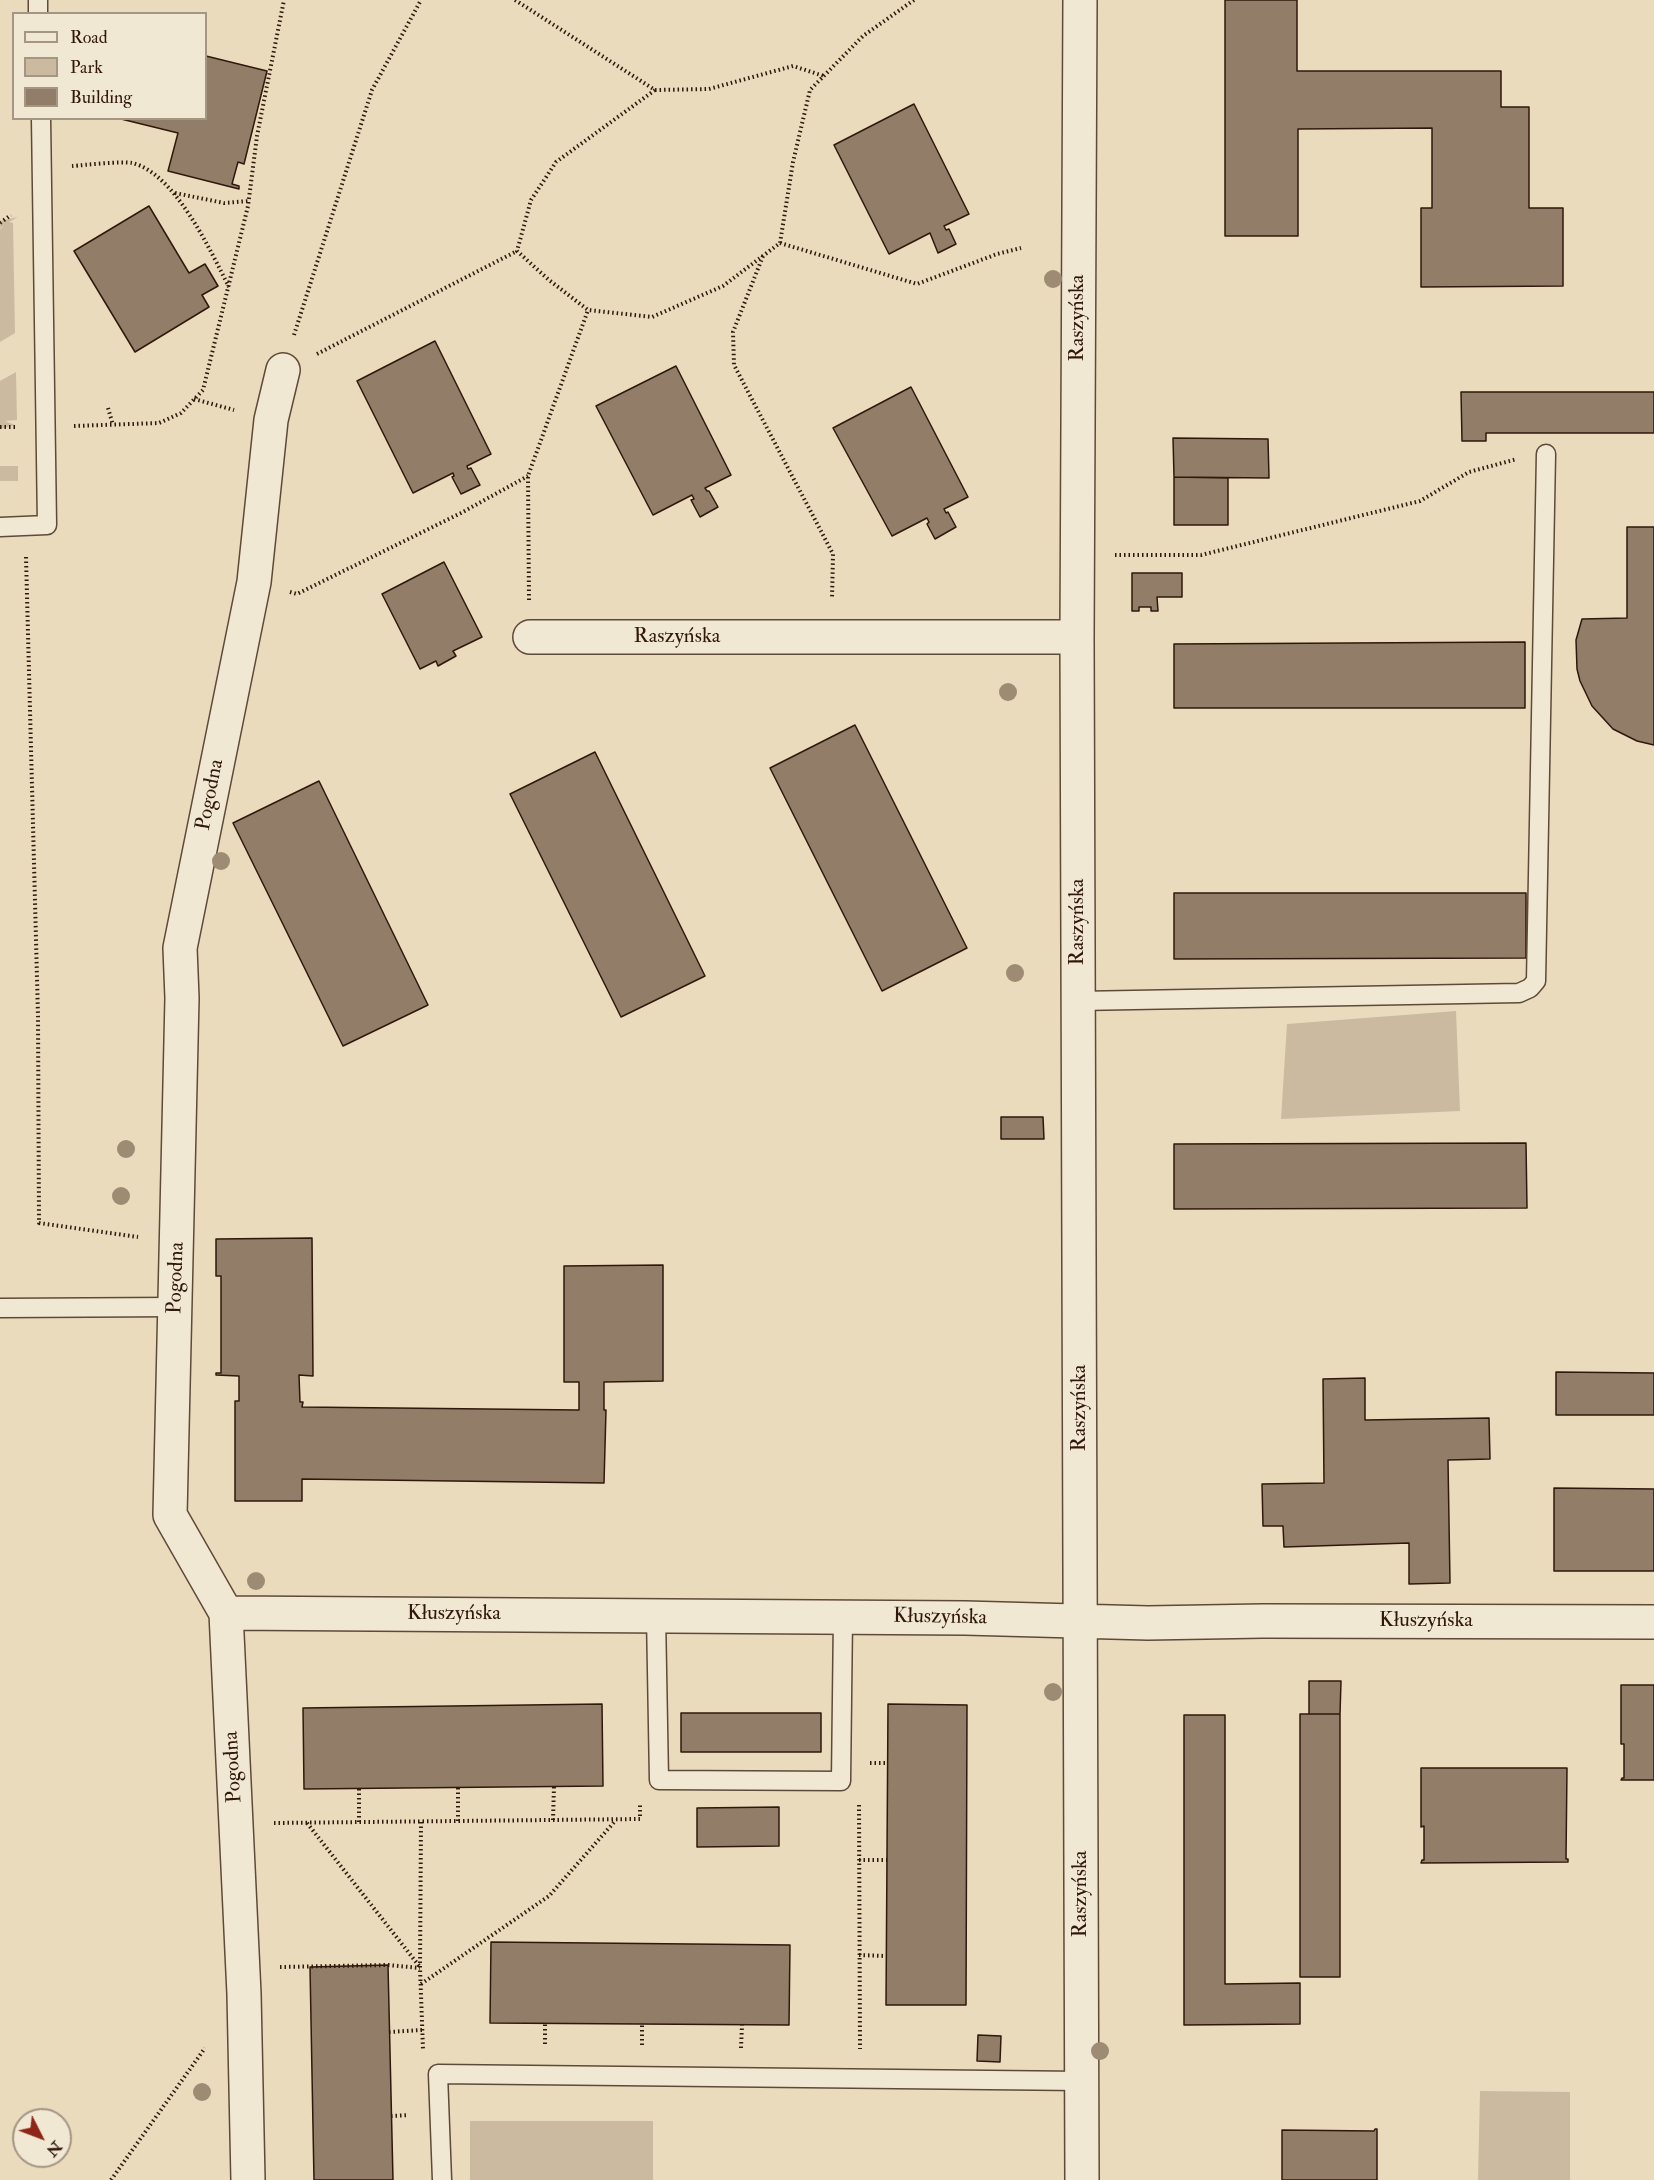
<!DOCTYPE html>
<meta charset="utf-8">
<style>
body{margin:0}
#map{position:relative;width:1654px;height:2180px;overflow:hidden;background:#eadbbd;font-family:"IM FELL Double Pica",serif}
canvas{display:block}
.legend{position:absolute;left:12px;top:12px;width:195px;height:108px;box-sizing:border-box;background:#f1e8d4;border:2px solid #a49584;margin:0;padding:8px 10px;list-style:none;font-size:18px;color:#31180c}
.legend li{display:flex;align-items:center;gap:12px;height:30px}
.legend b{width:30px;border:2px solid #a49584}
.north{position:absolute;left:12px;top:2108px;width:60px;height:60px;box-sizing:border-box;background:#f1e8d4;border:2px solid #a49584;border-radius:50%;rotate:132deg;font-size:16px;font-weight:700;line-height:24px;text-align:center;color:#31180c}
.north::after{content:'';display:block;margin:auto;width:21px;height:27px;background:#8f2418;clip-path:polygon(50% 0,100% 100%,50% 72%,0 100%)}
</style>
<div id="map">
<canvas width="1654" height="2180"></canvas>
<ul class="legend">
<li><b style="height:8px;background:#f1e8d4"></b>Road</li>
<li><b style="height:16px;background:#cbba9f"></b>Park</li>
<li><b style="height:16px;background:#917d68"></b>Building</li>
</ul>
<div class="north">N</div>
</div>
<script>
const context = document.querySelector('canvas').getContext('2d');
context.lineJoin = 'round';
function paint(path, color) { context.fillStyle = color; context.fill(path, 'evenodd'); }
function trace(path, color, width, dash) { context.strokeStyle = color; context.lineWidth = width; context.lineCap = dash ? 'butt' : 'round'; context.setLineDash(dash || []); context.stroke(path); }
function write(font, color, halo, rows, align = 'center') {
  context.font = font + ' "IM FELL Double Pica",serif'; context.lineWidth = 4.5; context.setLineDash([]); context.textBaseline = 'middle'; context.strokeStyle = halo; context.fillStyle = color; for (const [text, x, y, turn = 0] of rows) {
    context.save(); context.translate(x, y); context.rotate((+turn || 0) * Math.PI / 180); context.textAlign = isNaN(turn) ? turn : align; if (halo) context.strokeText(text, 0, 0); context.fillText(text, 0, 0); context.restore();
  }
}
paint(new Path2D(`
 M 18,217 L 9,222 L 13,223 L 15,333 L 0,342 L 0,229 L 4,226 L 0,228 L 0,221 Z
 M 16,372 L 17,420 L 5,421 L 15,425 L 0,429 L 0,381 Z
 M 0,466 L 18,466 L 18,481 L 0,481 Z
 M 1456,1011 L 1460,1111 L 1281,1119 L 1287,1024 Z
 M 1480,2091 L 1570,2092 L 1570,2180 L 1478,2180 Z
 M 470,2121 L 653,2121 L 653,2180 L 470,2180 Z`), '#cbba9f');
const building = new Path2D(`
 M 1225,0 L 1297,0 L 1297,71 L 1501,71 L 1501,107 L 1529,107 L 1529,208 L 1563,208 L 1563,286 L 1421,287 L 1421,208 L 1432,208 L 1432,128 L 1298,129 L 1298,236 L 1225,236 Z
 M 206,56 L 267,71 L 244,164 L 238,162 L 232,184 L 239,186 L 239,189 L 168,171 L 178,133 L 117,118 L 206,118 Z
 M 914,104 L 969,214 L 944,226 L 946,230 L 949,229 L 956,244 L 938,253 L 930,233 L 889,254 L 834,145 Z
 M 149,206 L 189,273 L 205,264 L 218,286 L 202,295 L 209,307 L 135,352 L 74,251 Z
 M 435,341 L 491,454 L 467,466 L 468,469 L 471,468 L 480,485 L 461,494 L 452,477 L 454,476 L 453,473 L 413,493 L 357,381 Z
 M 676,366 L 731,475 L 705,488 L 707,491 L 709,491 L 718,507 L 700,517 L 691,500 L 694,499 L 692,495 L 653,515 L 596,406 Z
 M 911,387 L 968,497 L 944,509 L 946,513 L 948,512 L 956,527 L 935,539 L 927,524 L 929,522 L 927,518 L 892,536 L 833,428 Z
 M 1461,392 L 1654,392 L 1654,433 L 1486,433 L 1486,441 L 1462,441 Z
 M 1173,438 L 1268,439 L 1269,478 L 1174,477 Z
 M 1174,477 L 1228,478 L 1228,525 L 1174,525 Z
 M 1627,527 L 1654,527 L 1654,745 L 1637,741 L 1613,729 L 1592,706 L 1580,681 L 1577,669 L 1576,640 L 1582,619 L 1627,618 Z
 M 444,562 L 482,637 L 453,651 L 456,656 L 438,666 L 436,661 L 420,669 L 382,594 Z
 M 1132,573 L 1182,573 L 1182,597 L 1157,597 L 1158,611 L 1151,611 L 1151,607 L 1139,607 L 1139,611 L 1132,611 Z
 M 1525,642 L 1525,708 L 1174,708 L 1174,644 Z
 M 855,725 L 967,948 L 882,991 L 770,768 Z
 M 595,752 L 705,976 L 621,1017 L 510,794 Z
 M 319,781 L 428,1005 L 343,1046 L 233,823 Z
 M 1174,893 L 1526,893 L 1526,958 L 1174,959 Z
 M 1001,1117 L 1043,1117 L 1044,1139 L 1001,1139 Z
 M 1526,1143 L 1527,1208 L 1174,1209 L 1174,1144 Z
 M 312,1238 L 313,1376 L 299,1375 L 300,1402 L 303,1402 L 302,1407 L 579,1410 L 579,1382 L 564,1382 L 564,1266 L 663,1265 L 663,1381 L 604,1382 L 604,1410 L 606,1410 L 604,1483 L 302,1479 L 302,1501 L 235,1501 L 235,1401 L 239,1401 L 239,1376 L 216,1375 L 216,1373 L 221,1373 L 221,1276 L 216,1276 L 216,1239 Z
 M 1556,1372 L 1654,1373 L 1654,1415 L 1556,1415 Z
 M 1365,1378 L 1365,1420 L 1489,1418 L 1490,1459 L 1448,1460 L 1450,1583 L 1409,1584 L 1409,1543 L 1284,1547 L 1283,1526 L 1263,1526 L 1262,1484 L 1324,1483 L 1323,1379 Z
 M 1554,1488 L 1654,1489 L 1654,1571 L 1554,1571 Z
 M 1309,1681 L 1341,1681 L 1340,1714 L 1309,1714 Z
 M 1621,1685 L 1654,1685 L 1654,1780 L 1621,1780 L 1622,1778 L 1624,1778 L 1624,1744 L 1621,1744 Z
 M 602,1704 L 603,1786 L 304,1789 L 303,1708 Z
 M 888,1704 L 967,1705 L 966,2005 L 886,2005 Z
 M 681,1713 L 821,1713 L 821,1752 L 681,1752 Z
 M 1300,1714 L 1340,1714 L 1340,1977 L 1300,1977 Z
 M 1184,1715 L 1225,1715 L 1225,1984 L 1300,1983 L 1300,2024 L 1184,2025 Z
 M 1421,1768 L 1567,1768 L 1566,1859 L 1568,1859 L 1568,1862 L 1421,1863 L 1422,1860 L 1424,1860 L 1424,1826 L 1421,1827 Z
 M 779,1807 L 779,1846 L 697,1847 L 697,1808 Z
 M 491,1942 L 790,1945 L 789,2025 L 490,2023 Z
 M 388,1965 L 393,2180 L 314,2180 L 310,1967 Z
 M 978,2035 L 1001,2036 L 1000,2062 L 977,2061 Z
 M 1375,2129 L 1377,2129 L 1377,2180 L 1282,2180 L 1282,2130 L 1374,2131 Z`);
paint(building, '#917d68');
trace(building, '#31180c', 1.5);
const lane = new Path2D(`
 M 38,0 L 38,14
 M 0,527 L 47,525 L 41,118
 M 1078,1001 L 1519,993 L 1530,988 L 1536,981 L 1546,454
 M 0,1308 L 176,1307
 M 656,1615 L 659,1780 L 841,1781 L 843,1617
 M 442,2180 L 438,2074 L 1081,2081`);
const street = new Path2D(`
 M 1080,0 L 1077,637 L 1082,2180
 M 530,637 L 1077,637
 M 226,1613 L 965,1618 L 1148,1623 L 1263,1621 L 1654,1622
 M 248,2180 L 244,1994 L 226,1613 L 170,1515 L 182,998 L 180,948 L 254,582 L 271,420 L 283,370`);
trace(lane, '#5f4938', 21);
trace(street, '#5f4938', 36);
trace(new Path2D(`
 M 515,0 L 655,90 L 709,89 L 793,66 L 824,76
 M 655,90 L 556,162 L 531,200 L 517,251 L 549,280 L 588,310 L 652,317 L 723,286 L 780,243 L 793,162 L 810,90 L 863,36 L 914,0
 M 72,166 C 86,165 121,161 132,163 C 175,173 210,250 229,287
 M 175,193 L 224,203 L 249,201
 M 0,223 L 11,215
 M 780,243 L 917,284 L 997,254 L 1021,248
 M 763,256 L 733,332 L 734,365 L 833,554 L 832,599
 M 294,335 L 372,90 L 421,0
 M 317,354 L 517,251
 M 194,399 L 234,410
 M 108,408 L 113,425
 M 74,426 L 159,423 L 181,413 L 203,390 L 248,206 L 257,136 L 284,0
 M 0,427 L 16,427
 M 1115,555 L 1201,555 L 1420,501 L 1469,472 L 1517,459
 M 26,557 L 38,1016 L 39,1223 L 138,1237
 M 290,592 L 297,594 L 461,513 L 528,476
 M 529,600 L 528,476 L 588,310
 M 870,1763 L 887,1763
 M 859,1805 L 860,2049
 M 553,1820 L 554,1786
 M 458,1821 L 458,1787
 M 359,1822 L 359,1788
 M 421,1822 L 420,1968 L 423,2049
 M 274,1823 L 640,1819 L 640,1804
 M 307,1823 L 420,1967
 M 859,1860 L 887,1860
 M 859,1955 L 886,1956
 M 280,1967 L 388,1965 L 420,1968
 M 421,1984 L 549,1896 L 616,1820
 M 389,2032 L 422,2030
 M 545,2044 L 545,2024
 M 642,2045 L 642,2024
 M 741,2048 L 742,2025
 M 391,2116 L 409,2115
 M 111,2180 L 205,2048`), '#31180c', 4, [1.5, 3]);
trace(lane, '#f1e8d4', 18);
trace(street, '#f1e8d4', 33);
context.fillStyle = '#9e8b74';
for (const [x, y] of [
 [1053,279],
 [1008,692],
 [221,861],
 [1015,973],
 [126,1149],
 [121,1196],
 [256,1581],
 [1053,1692],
 [1100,2051],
 [202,2092]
]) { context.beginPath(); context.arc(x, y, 9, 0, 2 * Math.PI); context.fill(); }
write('21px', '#31180c', '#f1e8d4', [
 ["Raszyńska",1078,318,-90],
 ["Raszyńska",677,637],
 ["Pogodna",211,795,-79],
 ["Raszyńska",1078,922,-90],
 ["Pogodna",177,1278,-88],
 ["Raszyńska",1080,1408,-90],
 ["Kłuszyńska",454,1614],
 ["Kłuszyńska",940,1618,1],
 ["Kłuszyńska",1426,1621],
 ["Pogodna",234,1767,-93],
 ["Raszyńska",1081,1894,-90]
]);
</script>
